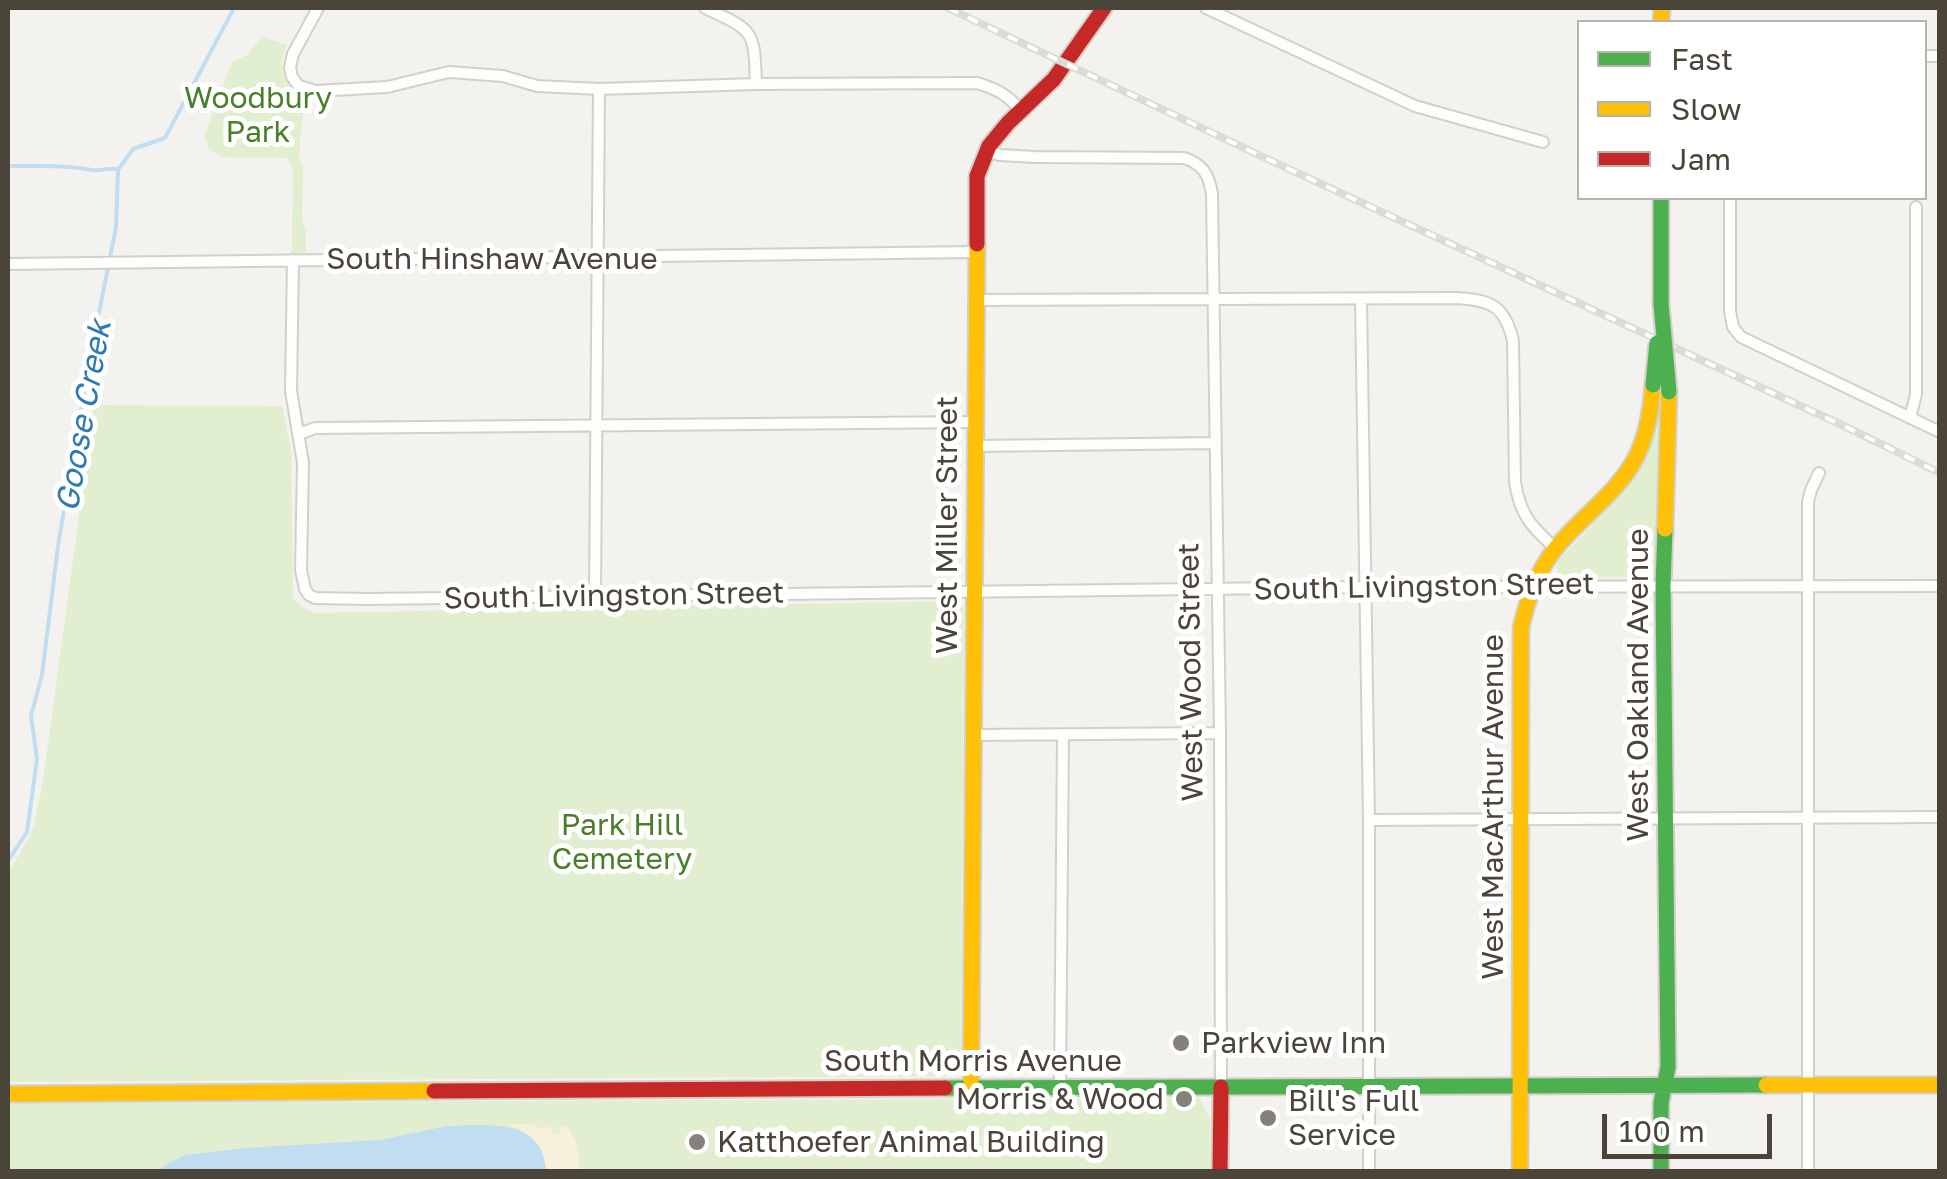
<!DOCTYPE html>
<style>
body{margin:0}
#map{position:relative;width:1947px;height:1179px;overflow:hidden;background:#f4f2ee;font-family:"Golos Text",sans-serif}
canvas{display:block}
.frame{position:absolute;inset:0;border:10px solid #4b4439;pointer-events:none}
.legend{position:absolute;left:1577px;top:20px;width:350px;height:180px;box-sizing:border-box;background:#fff;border:2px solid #b7b4b0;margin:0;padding:12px 18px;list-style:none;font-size:30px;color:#4b4439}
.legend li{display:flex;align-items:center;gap:20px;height:50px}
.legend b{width:50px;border:2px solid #b7b4b0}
.scale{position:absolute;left:1602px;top:1114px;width:170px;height:45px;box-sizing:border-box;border:5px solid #4b4439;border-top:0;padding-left:12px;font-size:30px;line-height:35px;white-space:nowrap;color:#4b4439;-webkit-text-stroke:8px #fff;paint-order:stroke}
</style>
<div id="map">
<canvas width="1947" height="1179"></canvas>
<div class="frame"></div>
<ul class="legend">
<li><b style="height:12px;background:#4caf50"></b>Fast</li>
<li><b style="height:12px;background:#ffc107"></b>Slow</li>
<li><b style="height:12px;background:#c62828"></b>Jam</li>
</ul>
<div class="scale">100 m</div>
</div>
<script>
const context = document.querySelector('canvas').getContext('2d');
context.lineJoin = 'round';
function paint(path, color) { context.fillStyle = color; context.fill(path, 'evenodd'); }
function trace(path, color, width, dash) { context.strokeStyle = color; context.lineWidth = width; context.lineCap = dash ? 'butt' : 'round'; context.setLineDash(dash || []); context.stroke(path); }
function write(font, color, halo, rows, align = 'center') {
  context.font = font + ' "Golos Text",sans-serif'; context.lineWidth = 10; context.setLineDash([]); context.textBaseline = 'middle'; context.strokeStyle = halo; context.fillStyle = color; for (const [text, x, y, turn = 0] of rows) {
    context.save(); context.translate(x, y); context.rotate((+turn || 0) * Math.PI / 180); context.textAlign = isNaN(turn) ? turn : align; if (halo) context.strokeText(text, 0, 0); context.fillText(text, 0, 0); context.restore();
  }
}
paint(new Path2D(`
 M 262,37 L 287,45 C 277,68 283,85 304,98 L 299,156 L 303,167 L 302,220 L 306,230 L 306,253 L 292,253 L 293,169 L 287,158 L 222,157 L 209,149 L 204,136 L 232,62 L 247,55 Z
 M 94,405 L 282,406 L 291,449 L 293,597 L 299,605 L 314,613 L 958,601 L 964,609 L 961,1071 L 955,1076 L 8,1082 L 8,874 L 33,829 L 43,781 Z
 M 1659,413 L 1661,414 L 1654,570 L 1646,577 L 1568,577 L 1560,575 L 1556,567 L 1559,560 C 1601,514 1646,477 1659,413 Z
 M 1199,1098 L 1210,1118 L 1210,1171 L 8,1171 L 8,1103 Z`), '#e1eecf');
paint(new Path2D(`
 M 505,1124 L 534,1124 L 537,1128 L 551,1127 L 553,1135 L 560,1133 L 559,1126 L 568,1128 C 578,1141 579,1156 580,1171 L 546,1171 C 544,1145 531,1132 505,1124 Z`), '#f7f0da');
paint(new Path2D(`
 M 447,1126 C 488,1126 542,1116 546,1171 L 155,1171 L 185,1155 L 245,1148 L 380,1140 Z`), '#c0ddf1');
trace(new Path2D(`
 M 8,166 C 36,166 64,165 92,170 C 100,171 108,168 117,169
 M 8,861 L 27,832 L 37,759 L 31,716 L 42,675 L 58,546 L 88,368 L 116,227 L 118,170 L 133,149 L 165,138 L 234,8`), '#c0ddf1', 4);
const street = new Path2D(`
 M 318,8 L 293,54 L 290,67 L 292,77 L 299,86 L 316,91 L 387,87 L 449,72 L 503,76 L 537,86 L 599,89 L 756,84 L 977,83 C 997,89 1008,95 1021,111
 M 705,8 C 755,31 754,30 756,84
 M 1206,8 L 1415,106 L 1543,142
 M 1924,56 L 1940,56
 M 985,150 L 1000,155 L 1035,157 L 1184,158 C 1203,164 1209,175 1212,194 L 1220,733 L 1221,1087
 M 1730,198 L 1730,311 L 1733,327 L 1741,337 L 1940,432
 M 293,260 L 291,391 L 303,463 L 301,570 L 305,589 L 309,595 L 315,598 L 366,599 L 1366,587 L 1940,586
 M 8,264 L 976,252
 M 1361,299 L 1369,820 L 1369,1172
 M 976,300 L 1456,298 C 1490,300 1505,305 1513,341 L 1515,482 C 1520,516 1532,527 1556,549
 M 1910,418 L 1916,394 L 1916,207
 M 299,434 L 315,428 L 975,422
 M 975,446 L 1216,443
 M 595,596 L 599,89
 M 972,735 L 1220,733
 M 1369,820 L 1940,817
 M 1060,1088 L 1063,735
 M 1808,1172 L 1808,502 L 1811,490 L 1819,473`);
const fast = new Path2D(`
 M 1661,198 L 1661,304
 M 945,1088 L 1766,1085
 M 1661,1172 L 1661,1103 L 1668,1067 L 1663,585 L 1665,529`);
const slow = new Path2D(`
 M 1661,22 L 1662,8
 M 1665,529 L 1669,392
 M 1766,1085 L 1940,1085
 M 971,1088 L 977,244
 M 8,1094 L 434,1091
 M 1520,1172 L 1521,628 C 1527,600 1537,572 1555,549 C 1580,518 1614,496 1634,461 C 1647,438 1651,411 1653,385`);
const jam = new Path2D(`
 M 977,244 L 977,176 L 989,146 L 1008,123 L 1054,79 L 1104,8
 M 434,1091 L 945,1088
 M 1220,1172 L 1221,1087`);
trace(street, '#d2d0cb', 14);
trace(fast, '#d3cfc5', 19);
trace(slow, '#d3cfc5', 19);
trace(jam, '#d3cfc5', 19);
trace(street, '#fdfdfc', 10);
trace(fast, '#4caf50', 15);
trace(slow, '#ffc107', 15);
trace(jam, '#c62828', 15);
const rail = new Path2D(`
 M 948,8 L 1276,163 L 1844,426 L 1940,473`);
trace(rail, '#dbdbda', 8);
trace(rail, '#fff', 4, [11]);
const fastBridge = new Path2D(`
 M 1661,304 L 1669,392
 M 1653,385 L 1657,343`);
trace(fastBridge, '#d3cfc5', 19, []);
trace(fastBridge, '#4caf50', 15);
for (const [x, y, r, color] of [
 [1181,1043,10,"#868178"],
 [1184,1099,10,"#868178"],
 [1268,1118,10,"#868178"],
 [697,1142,10,"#868178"]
]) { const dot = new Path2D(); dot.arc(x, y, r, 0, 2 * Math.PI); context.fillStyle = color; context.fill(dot); trace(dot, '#fff', 4); }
write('30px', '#4a7f2a', '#fff', [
 ["Woodbury",258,98],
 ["Park",258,132],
 ["Park Hill",622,825],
 ["Cemetery",622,859]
]);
write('30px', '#4b4439', '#fff', [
 ["South Hinshaw Avenue",492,259],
 ["West Miller Street",947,525,-90],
 ["South Livingston Street",1424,587,-1],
 ["South Livingston Street",614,596,-1],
 ["West Wood Street",1191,672,-91],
 ["West Oakland Avenue",1638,685,-90],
 ["West MacArthur Avenue",1493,807,-90],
 ["South Morris Avenue",973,1061]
]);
write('30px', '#4b4439', '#fff', [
 ["Parkview Inn",1201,1043],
 ["Morris & Wood",1164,1099,"right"],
 ["Bill's Full",1288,1101],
 ["Service",1288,1135],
 ["Katthoefer Animal Building",717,1142]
], 'left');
write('italic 32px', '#2e7ab2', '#fff', [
 ["Goose Creek",84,416,-80]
]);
</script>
